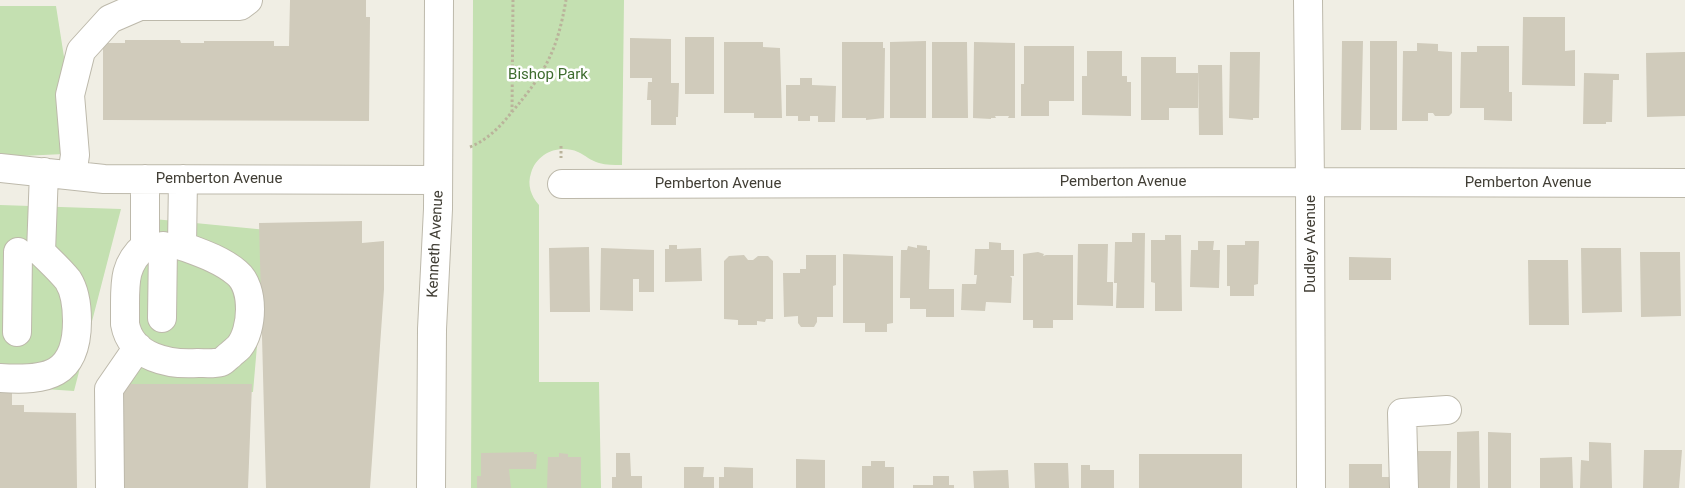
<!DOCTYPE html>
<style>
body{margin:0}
canvas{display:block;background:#f0eee4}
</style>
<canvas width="1685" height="488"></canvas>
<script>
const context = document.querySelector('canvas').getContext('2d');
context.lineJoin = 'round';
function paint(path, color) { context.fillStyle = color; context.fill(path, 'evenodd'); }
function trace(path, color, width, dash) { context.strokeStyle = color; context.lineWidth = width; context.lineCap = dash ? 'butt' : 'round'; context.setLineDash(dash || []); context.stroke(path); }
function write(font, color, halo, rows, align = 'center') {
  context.font = font + ' Roboto,sans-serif'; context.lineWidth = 5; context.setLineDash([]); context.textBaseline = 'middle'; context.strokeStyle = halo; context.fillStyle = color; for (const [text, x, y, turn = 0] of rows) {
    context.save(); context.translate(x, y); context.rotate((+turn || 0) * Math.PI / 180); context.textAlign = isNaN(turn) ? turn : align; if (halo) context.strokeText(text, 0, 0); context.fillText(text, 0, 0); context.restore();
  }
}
paint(new Path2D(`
 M 473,0 L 624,0 L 622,165 C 614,165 606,165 599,163 C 591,161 585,155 578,152 C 559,144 537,153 531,173 C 527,185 531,196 539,205 L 539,382 L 599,382 L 601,488 L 471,488 Z
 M 0,6 L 56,6 L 70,95 L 64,154 L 0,157 Z
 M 0,205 L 121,209 L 74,391 L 0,386 Z
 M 154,219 L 267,230 L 253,392 L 110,386 Z`), '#c4e0b1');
paint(new Path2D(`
 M 290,0 L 366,0 L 366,17 L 370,17 L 369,121 L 103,120 L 103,43 L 125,43 L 125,40 L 180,40 L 181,43 L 204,43 L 204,41 L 274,41 L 274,46 L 289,46 Z
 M 1523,17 L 1565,17 L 1565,51 L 1575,50 L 1575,86 L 1522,85 Z
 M 685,37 L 714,37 L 714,94 L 685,94 Z
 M 630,38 L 671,39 L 671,83 L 679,83 L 678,117 L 676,117 L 676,125 L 651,125 L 651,100 L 647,100 L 648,82 L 652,82 L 652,78 L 630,78 Z
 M 926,41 L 926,118 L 890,118 L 890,42 Z
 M 1342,41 L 1363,41 L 1361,130 L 1341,130 Z
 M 1370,41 L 1397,41 L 1397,130 L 1370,130 Z
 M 724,42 L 763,42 L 763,47 L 780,48 L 782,118 L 754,118 L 754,113 L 724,113 Z
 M 842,42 L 883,42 L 883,48 L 885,48 L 884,118 L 866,120 L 866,118 L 842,118 Z
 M 932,42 L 967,42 L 968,118 L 932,118 Z
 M 974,42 L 1015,43 L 1015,118 L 1008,118 L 1009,116 L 995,116 L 996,118 L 991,118 L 991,119 L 973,118 Z
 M 1417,43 L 1438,44 L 1438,51 L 1452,52 L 1452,113 L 1449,116 L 1435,116 L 1433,113 L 1428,113 L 1428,121 L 1402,121 L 1403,51 L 1417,51 Z
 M 1024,46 L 1074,46 L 1074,101 L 1049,101 L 1049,116 L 1021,116 L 1021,84 L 1024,84 Z
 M 1477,46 L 1509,46 L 1509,92 L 1512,92 L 1512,121 L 1484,120 L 1484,108 L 1460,108 L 1461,52 L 1477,52 Z
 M 1087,51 L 1122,51 L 1122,76 L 1127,76 L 1127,82 L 1131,82 L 1131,116 L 1082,115 L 1082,76 L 1087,76 Z
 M 1230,52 L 1260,52 L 1259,118 L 1253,118 L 1253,120 L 1229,118 Z
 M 1685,52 L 1685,116 L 1647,117 L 1646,53 Z
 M 1141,57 L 1176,57 L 1176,73 L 1198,73 L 1198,108 L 1169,108 L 1169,120 L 1141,120 Z
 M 1198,65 L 1222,65 L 1223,135 L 1199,135 Z
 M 1584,73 L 1619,74 L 1619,80 L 1613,80 L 1612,122 L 1606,122 L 1606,124 L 1583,124 Z
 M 800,78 L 812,78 L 812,85 L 836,86 L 835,122 L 818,122 L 818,116 L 810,116 L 810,121 L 798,121 L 798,116 L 786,116 L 786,85 L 800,85 Z
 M 362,221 L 362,243 L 384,241 L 384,289 L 370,488 L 266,488 L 259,223 Z
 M 1132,233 L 1145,233 L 1144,308 L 1116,308 L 1117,283 L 1114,283 L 1115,242 L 1132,242 Z
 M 1165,235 L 1181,235 L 1182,311 L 1155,311 L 1155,283 L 1151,282 L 1151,240 L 1165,240 Z
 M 1198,241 L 1214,241 L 1213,250 L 1220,250 L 1219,288 L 1190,287 L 1191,250 L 1198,250 Z
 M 1245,241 L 1259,241 L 1258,284 L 1254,285 L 1254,296 L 1230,296 L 1230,286 L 1227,286 L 1227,245 L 1245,245 Z
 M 989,242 L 1001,243 L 1001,250 L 1014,250 L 1014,276 L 1010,276 L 1012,278 L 1011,303 L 986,302 L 985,311 L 961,310 L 962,284 L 976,284 L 977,275 L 974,275 L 975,249 L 989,249 Z
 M 1078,244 L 1108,244 L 1107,282 L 1113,282 L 1113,306 L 1077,305 Z
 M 669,245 L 677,245 L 677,249 L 701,248 L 702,281 L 665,282 L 665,249 L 669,249 Z
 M 917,245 L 927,246 L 927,250 L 930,250 L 929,289 L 954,289 L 954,317 L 926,317 L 926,309 L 910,309 L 910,298 L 900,298 L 901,250 L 907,250 L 908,246 L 917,248 Z
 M 589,247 L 590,312 L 550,312 L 549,248 Z
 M 601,248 L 654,250 L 654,292 L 639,292 L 639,279 L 633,279 L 633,311 L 600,310 Z
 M 1581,248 L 1621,248 L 1622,312 L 1582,313 Z
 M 1038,252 L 1044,254 L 1043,256 L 1046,255 L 1073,255 L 1073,320 L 1053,320 L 1053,328 L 1033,328 L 1033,320 L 1023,320 L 1023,254 Z
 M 1640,252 L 1680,252 L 1681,316 L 1641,317 Z
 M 843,254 L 893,256 L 893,323 L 887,324 L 887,332 L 865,332 L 865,323 L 843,323 Z
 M 744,255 L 748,260 L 753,260 L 758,256 L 768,256 L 773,261 L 773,319 L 766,319 L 765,322 L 757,321 L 757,325 L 738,325 L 738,320 L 724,319 L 724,261 L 729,256 Z
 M 806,255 L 836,255 L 836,285 L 833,286 L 833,317 L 817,317 L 817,322 L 814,327 L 801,327 L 798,323 L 798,316 L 784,317 L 783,273 L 800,273 L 800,269 L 806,269 Z
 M 1349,257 L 1391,258 L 1391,280 L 1349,280 Z
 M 1528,260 L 1568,260 L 1569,325 L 1529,325 Z
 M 117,384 L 252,384 L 248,488 L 117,488 Z
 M 0,391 L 12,391 L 12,405 L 24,405 L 24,412 L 76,413 L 77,488 L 0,488 Z
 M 1479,431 L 1480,488 L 1457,488 L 1457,432 Z
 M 1488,432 L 1511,433 L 1511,488 L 1488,488 Z
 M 1589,442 L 1611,443 L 1612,488 L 1580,488 L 1581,460 L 1589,461 Z
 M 1644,450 L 1682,450 L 1679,488 L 1643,488 Z
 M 1414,451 L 1451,451 L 1450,488 L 1413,488 Z
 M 534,452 L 534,454 L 537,454 L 536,469 L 509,469 L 511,488 L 477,488 L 477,476 L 481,476 L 481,453 Z
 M 559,453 L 568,454 L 568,457 L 581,457 L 581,488 L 547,488 L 548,457 L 559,457 Z
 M 616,453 L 630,453 L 631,476 L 642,476 L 642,488 L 612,488 L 612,477 L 616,477 Z
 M 1139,454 L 1242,454 L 1242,488 L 1139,488 Z
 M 1572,457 L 1573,488 L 1540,488 L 1540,458 Z
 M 796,459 L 825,460 L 825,488 L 796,488 Z
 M 871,461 L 885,461 L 885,467 L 894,467 L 894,488 L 862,488 L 862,466 L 871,466 Z
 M 1034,463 L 1068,463 L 1069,488 L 1035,488 Z
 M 1349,464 L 1382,464 L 1382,477 L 1395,477 L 1395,488 L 1349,488 Z
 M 1081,465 L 1090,465 L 1090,470 L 1114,470 L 1114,488 L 1081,488 Z
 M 684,467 L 704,467 L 703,477 L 714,477 L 714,488 L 684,488 Z
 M 724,467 L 753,468 L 753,488 L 719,488 L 719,477 L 724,477 Z
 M 1008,470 L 1009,488 L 974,488 L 973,471 Z
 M 933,476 L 949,476 L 949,485 L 954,485 L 954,488 L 913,488 L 913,485 L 933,485 Z`), '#d0cbbb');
const minor = new Path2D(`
 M 1308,0 L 1310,182 L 1311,488
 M 0,168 L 104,179 L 438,180
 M 72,175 L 75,155 L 70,95 L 81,51 L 110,19 L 140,6 L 240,6 L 248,0
 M 145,179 L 145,246 C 124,264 125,282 125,308 C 125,313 125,319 125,324 C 131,358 170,365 198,363 C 205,363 214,364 221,362 C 224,361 227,357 230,355 C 233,352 236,350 239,347 C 253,330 255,288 237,273 C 222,260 201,253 182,246 L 183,179
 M 562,184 L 1310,182 L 1685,183
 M 162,318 L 163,246
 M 17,332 L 18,252
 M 0,378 C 47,381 77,376 77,321 C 77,308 75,291 68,280 C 60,270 50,261 41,252 L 44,172
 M 110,488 L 109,389 L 138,347
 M 431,488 L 432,329 L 438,209 L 439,0
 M 1404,488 L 1402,413 L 1447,410`);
trace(minor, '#bdb9ab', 30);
trace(new Path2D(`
 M 512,112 L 513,0
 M 561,146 L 561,158
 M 470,147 C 487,140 500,127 511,113 C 545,73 557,52 566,0`), '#bab39b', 3, [2.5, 2.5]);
trace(minor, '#fff', 28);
write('15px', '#3e6c2f', '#fff', [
 ["Bishop Park",548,75]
]);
write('15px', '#413e35', '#fff', [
 ["Pemberton Avenue",219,179],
 ["Pemberton Avenue",1123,182],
 ["Pemberton Avenue",1528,183],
 ["Pemberton Avenue",718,184],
 ["Kenneth Avenue",436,244,-87],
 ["Dudley Avenue",1311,244,-90]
]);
</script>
